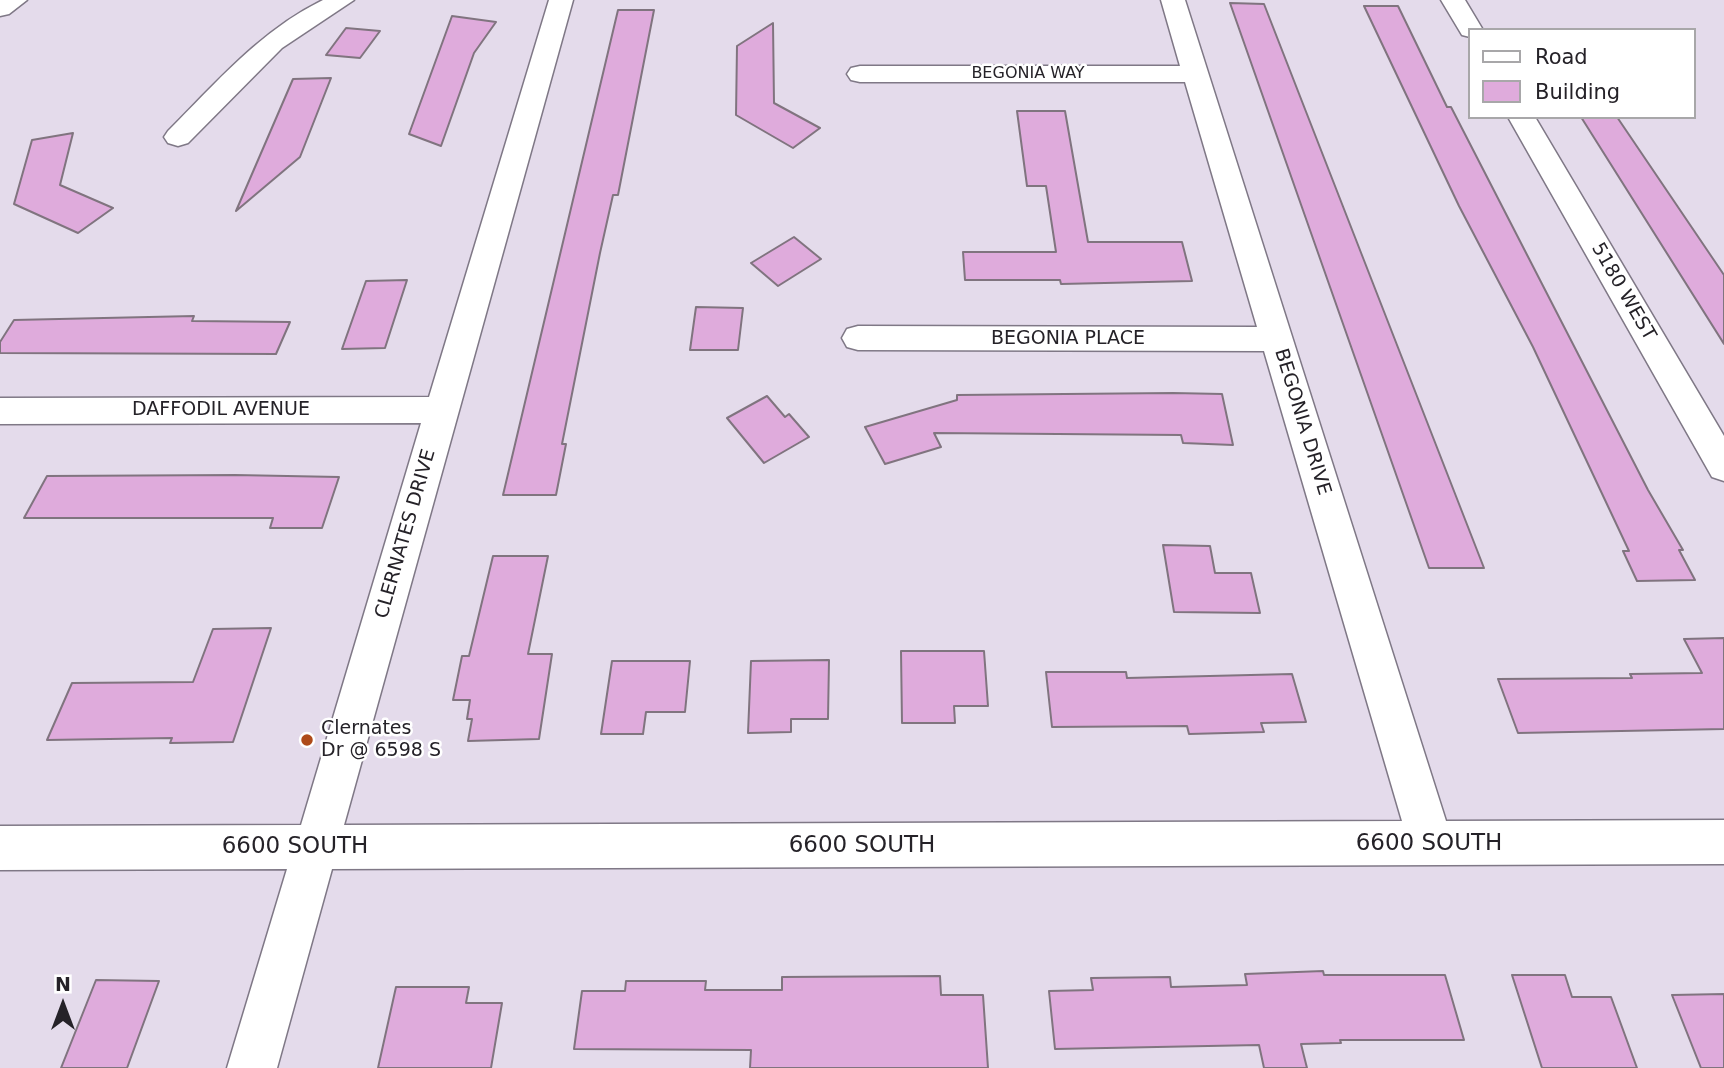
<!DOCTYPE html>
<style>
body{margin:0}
#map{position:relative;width:1724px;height:1068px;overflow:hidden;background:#e4dbeb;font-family:"DejaVu Sans",sans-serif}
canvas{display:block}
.legend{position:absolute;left:1468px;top:28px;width:228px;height:91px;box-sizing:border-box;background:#fff;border:2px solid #a8a7a9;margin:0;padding:9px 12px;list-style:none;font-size:21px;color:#252228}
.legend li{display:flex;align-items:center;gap:14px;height:35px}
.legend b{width:35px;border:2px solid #a8a7a9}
.north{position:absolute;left:28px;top:970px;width:70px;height:70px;-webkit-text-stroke:5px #fff;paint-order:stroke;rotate:0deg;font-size:19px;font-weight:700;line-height:28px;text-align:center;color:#252228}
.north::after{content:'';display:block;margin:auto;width:24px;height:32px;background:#252228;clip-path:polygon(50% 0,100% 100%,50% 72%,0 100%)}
</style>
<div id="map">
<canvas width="1724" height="1068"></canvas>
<ul class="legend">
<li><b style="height:9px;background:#fff"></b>Road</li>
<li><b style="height:19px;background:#dfabdc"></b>Building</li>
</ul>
<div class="north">N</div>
</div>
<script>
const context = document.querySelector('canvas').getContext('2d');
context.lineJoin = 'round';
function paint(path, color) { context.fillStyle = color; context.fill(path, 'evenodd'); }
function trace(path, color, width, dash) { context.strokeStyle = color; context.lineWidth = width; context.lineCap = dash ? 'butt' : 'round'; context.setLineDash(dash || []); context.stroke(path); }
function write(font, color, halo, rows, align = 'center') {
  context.font = font + ' "DejaVu Sans",sans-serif'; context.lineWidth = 5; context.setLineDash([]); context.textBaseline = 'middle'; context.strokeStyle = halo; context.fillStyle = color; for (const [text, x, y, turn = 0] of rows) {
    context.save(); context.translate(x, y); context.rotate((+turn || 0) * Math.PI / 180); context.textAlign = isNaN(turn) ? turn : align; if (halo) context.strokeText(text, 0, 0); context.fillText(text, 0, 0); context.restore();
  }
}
const building = new Path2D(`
 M 1230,3 L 1264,4 L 1484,568 L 1429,568 Z
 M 1364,6 L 1398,6 L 1447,107 L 1451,107 L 1648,490 L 1683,550 L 1679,550 L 1695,580 L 1637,581 L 1623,551 L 1629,551 L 1533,347 L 1459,206 Z
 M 618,10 L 654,10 L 618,195 L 613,195 L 600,253 L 562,444 L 566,444 L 556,495 L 503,495 Z
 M 452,16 L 496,22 L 474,53 L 441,146 L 409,134 Z
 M 773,23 L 774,103 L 820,128 L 793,148 L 736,115 L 737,46 Z
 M 346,28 L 380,31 L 360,58 L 326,55 Z
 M 331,78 L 300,157 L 236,211 L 293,79 Z
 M 1017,111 L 1065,111 L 1088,242 L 1182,242 L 1192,281 L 1061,284 L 1060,280 L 965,280 L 963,252 L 1056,252 L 1046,186 L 1027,186 Z
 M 1581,117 L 1617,117 L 1724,275 L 1724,344 Z
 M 73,133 L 60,185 L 113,208 L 78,233 L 14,204 L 32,140 Z
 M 794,237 L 821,259 L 778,286 L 751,263 Z
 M 407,280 L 385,348 L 342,349 L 366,281 Z
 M 696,307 L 743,308 L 738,350 L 690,350 Z
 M 194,316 L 192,321 L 290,322 L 276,354 L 0,353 L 0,342 L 14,320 Z
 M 1173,393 L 1222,394 L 1233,445 L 1183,443 L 1181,435 L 934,433 L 941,447 L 885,464 L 865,427 L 957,400 L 957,395 Z
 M 767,396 L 785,417 L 789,414 L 809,437 L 764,463 L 727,418 Z
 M 235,475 L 339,477 L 322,528 L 270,528 L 273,518 L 24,518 L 47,476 Z
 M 1163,545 L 1210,546 L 1215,573 L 1251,573 L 1260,613 L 1174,612 Z
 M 493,556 L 548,556 L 528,654 L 552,654 L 539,739 L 468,741 L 472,719 L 467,719 L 470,700 L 453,700 L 462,656 L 469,656 Z
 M 271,628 L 233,742 L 170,743 L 172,738 L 47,740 L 72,683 L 193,682 L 213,629 Z
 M 1724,638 L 1724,729 L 1518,733 L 1498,679 L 1632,678 L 1630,674 L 1702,673 L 1684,639 Z
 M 901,651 L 984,651 L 988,706 L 954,706 L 955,723 L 902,723 Z
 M 829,660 L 828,719 L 791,719 L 791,732 L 748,733 L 751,661 Z
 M 612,661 L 690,661 L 685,712 L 646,712 L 643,734 L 601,734 Z
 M 1046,672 L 1126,672 L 1127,678 L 1292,674 L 1306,722 L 1261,723 L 1264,732 L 1189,734 L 1187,726 L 1052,727 Z
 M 1323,971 L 1324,975 L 1445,975 L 1464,1040 L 1340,1040 L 1341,1043 L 1301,1044 L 1307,1068 L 1264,1068 L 1259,1045 L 1055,1049 L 1049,991 L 1093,990 L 1091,978 L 1170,977 L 1171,987 L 1247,985 L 1245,974 Z
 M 1512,975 L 1565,975 L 1572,997 L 1611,997 L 1637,1068 L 1542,1068 Z
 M 940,976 L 941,995 L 983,995 L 988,1068 L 750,1068 L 751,1050 L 574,1049 L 582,991 L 625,991 L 626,981 L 706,981 L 705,990 L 782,990 L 782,977 Z
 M 96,980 L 159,981 L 127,1068 L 61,1068 Z
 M 396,987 L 469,987 L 466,1003 L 502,1003 L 491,1068 L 378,1068 Z
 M 1724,994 L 1724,1068 L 1701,1068 L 1672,995 Z`);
paint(building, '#dfabdc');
trace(building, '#80747f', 2);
const minor = new Path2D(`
 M 0,0 L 27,0 L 9,14 L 0,16 Z
 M 323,0 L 354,0 L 282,48 L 188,143 L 178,146 L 168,143 L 164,137 L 168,131 C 216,83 261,30 323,0 Z
 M 549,0 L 573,0 L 344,825 L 1402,821 L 1264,351 L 858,350 L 847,347 L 842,338 L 847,329 L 858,326 L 1257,327 L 1185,82 L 860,82 L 851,80 L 847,74 L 851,68 L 860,66 L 1180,66 L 1161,0 L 1185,0 L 1446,821 L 1724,820 L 1724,864 L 332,869 L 277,1068 L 227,1068 L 287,869 L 0,870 L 0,826 L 301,825 L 421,423 L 0,424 L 0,398 L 429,397 Z
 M 1441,0 L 1465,0 L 1483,30 L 1470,30 L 1470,37 L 1462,35 Z
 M 1508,117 L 1535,117 L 1724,436 L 1724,481 L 1712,477 Z`);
trace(minor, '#7f7886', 3);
paint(minor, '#fff');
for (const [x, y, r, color] of [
 [307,740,7,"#ae4a19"]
]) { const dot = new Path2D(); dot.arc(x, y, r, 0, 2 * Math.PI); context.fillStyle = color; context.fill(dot); trace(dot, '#fff', 2.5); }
write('16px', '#252228', '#fff', [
 ["BEGONIA WAY",1028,74]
]);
write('19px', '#252228', '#fff', [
 ["5180 WEST",1623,292,60],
 ["BEGONIA PLACE",1068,339],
 ["DAFFODIL AVENUE",221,410],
 ["BEGONIA DRIVE",1302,422,73],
 ["CLERNATES DRIVE",406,534,-74]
]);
write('19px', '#252228', '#fff', [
 ["Clernates",321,729],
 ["Dr @ 6598 S",321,751]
], 'left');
write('23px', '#252228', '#fff', [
 ["6600 SOUTH",1429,844],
 ["6600 SOUTH",862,846],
 ["6600 SOUTH",295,847]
]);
</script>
